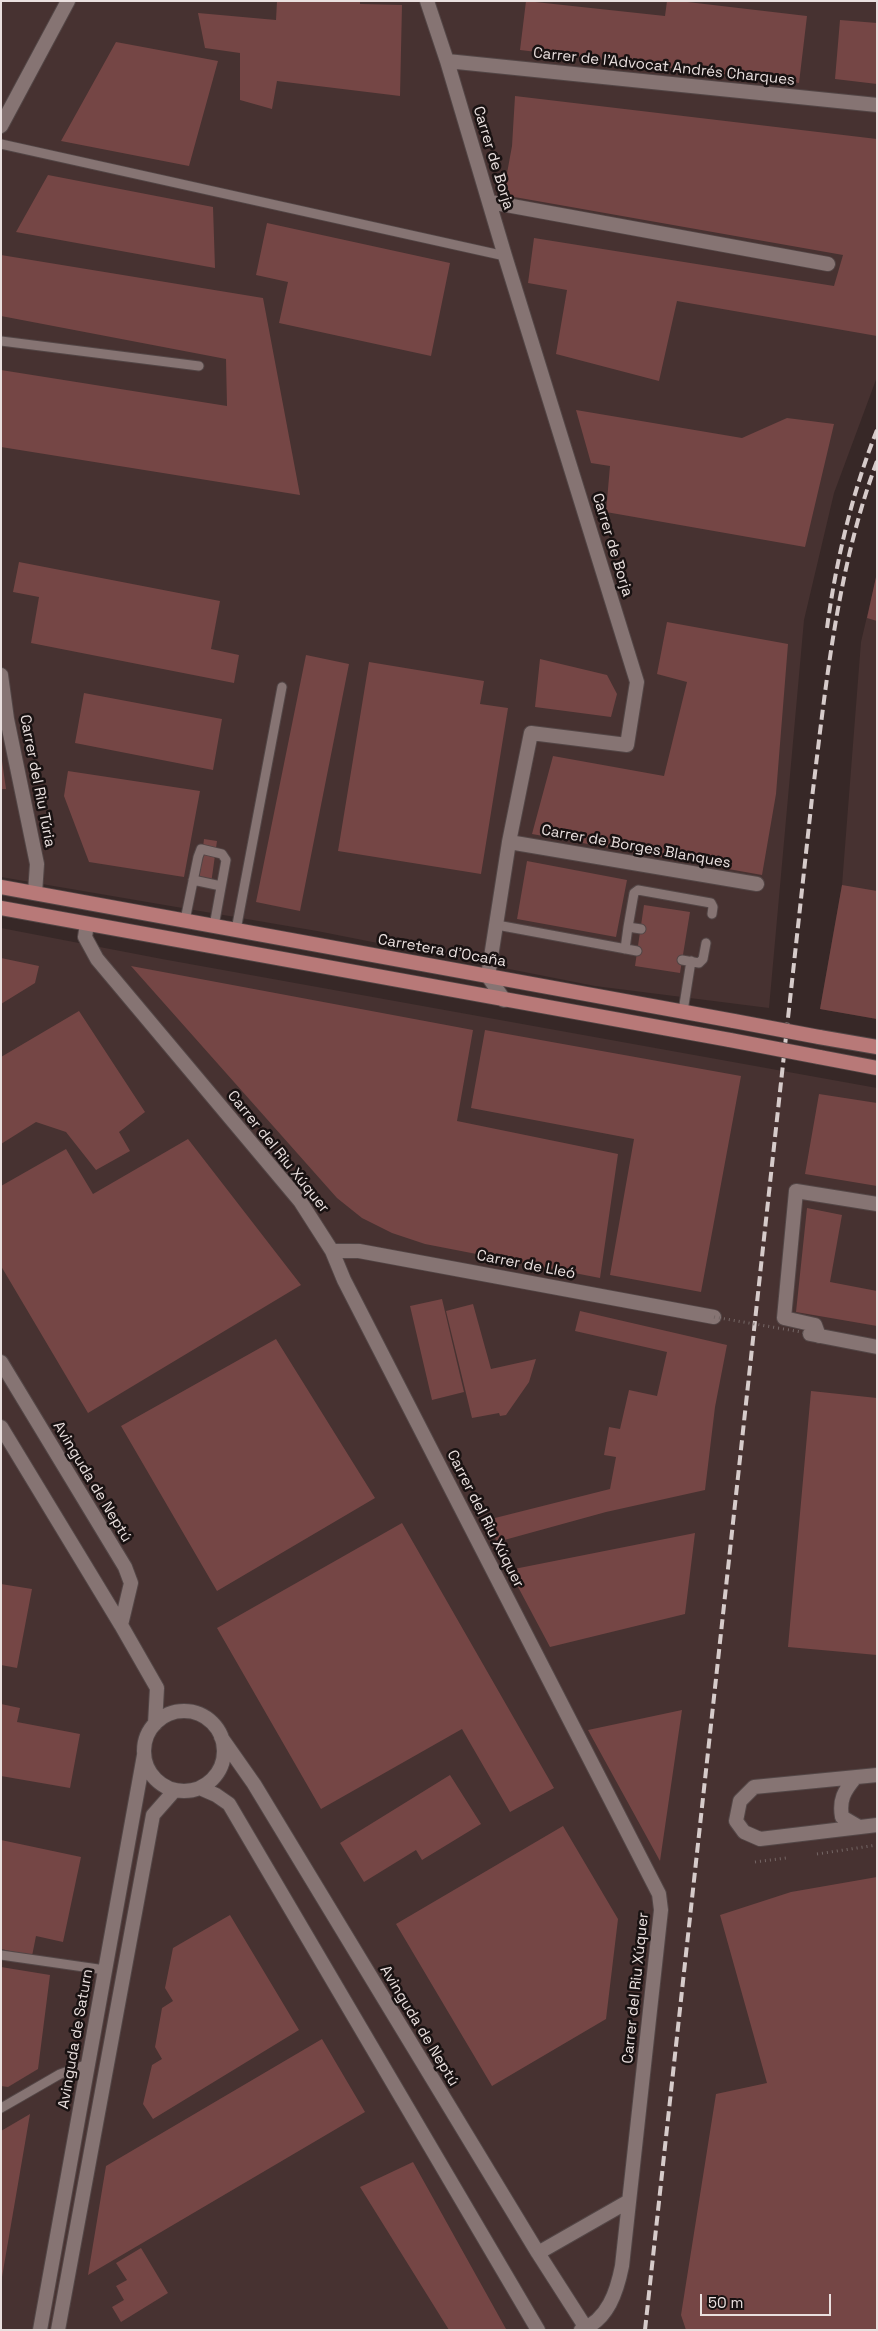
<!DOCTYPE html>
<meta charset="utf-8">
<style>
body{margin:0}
#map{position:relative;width:878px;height:2331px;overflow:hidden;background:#372827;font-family:"Space Grotesk",sans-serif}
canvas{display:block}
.frame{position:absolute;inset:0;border:2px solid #eae0df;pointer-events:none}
.scale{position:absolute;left:700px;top:2294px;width:131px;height:22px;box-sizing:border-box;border:2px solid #eae0df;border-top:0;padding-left:6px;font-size:15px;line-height:18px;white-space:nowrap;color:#eae0df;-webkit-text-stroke:4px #191212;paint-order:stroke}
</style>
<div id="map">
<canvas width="878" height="2331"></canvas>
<div class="frame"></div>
<div class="scale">50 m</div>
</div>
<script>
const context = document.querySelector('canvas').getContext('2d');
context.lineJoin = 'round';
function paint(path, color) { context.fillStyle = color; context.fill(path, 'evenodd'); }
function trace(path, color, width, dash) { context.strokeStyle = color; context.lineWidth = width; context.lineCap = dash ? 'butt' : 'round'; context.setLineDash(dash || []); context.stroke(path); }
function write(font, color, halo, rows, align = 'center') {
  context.font = font + ' "Space Grotesk",sans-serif'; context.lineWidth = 5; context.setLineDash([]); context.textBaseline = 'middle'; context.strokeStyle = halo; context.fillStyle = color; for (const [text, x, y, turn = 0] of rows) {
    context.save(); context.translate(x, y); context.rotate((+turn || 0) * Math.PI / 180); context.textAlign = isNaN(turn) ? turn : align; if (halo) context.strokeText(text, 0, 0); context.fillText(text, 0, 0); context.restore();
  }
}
paint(new Path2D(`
 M 1,1 L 877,1 L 877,377 L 834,493 L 804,620 L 769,1008 L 595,986 L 317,931 L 1,877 Z
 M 877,574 L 877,1019 L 820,1009 L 842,885 L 861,642 Z
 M 1,928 L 162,959 L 877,1088 L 877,2330 L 1,2330 Z`), '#473231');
paint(new Path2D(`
 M 277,1 L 360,1 L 360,4 L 402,5 L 400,96 L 277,81 L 272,109 L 240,100 L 240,53 L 205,48 L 198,13 L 276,20 Z
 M 526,1 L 665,16 L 667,1 L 679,1 L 807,16 L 799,83 L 520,50 Z
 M 840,20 L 877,23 L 877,84 L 835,79 Z
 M 116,42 L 218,61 L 189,166 L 61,141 Z
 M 515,96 L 877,139 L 877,336 L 677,301 L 659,381 L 556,354 L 567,290 L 528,283 L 534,238 L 834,286 L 843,255 L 503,195 L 512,146 Z
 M 48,175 L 213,207 L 215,268 L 16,232 Z
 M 267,223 L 450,263 L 431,356 L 279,323 L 288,282 L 256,275 Z
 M 1,255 L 263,298 L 300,495 L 1,447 L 1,370 L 227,406 L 226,359 L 1,316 Z
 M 576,410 L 742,438 L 787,418 L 834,424 L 805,547 L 606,512 L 610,466 L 591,463 Z
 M 19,562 L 220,601 L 211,649 L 239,655 L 234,683 L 31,643 L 39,597 L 13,592 Z
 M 876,577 L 877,577 L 877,621 L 867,618 Z
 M 667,622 L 788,644 L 776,794 L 762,875 L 532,834 L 553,756 L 664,776 L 687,682 L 657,674 Z
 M 306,655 L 349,664 L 300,911 L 256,902 Z
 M 540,659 L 607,675 L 617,694 L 611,717 L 535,707 Z
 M 369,662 L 484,681 L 480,704 L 508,708 L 481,874 L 338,851 Z
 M 84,693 L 222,719 L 213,770 L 75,743 Z
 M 1,761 L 2,761 L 6,789 L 1,789 Z
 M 68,771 L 200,791 L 184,877 L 89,862 L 64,796 Z
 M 204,839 L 217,841 L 211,884 L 199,882 Z
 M 527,861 L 627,880 L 616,937 L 517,919 Z
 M 842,885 L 877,891 L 877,1019 L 820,1009 Z
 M 644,905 L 690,912 L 680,973 L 635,966 Z
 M 1,958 L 39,966 L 35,983 L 1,1004 Z
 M 131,966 L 473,1030 L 457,1121 L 618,1154 L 600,1278 L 425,1244 L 392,1233 L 362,1218 L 337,1198 Z
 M 79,1011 L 145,1112 L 119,1132 L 130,1151 L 96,1170 L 66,1132 L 36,1122 L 1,1144 L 1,1057 Z
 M 485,1030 L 741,1076 L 701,1292 L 610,1275 L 634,1139 L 471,1108 Z
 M 819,1094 L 877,1103 L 877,1186 L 805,1174 Z
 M 188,1139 L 301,1285 L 88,1413 L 1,1266 L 1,1186 L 66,1149 L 93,1194 Z
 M 807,1208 L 842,1215 L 830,1282 L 877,1291 L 877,1326 L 796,1312 Z
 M 442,1299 L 464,1392 L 432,1400 L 410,1306 Z
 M 473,1304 L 491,1369 L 536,1359 L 529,1382 L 506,1415 L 500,1416 L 499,1413 L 472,1418 L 446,1311 Z
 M 580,1311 L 727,1345 L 715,1407 L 705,1490 L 606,1512 L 497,1542 L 487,1520 L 610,1489 L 616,1457 L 604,1455 L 609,1427 L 620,1429 L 629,1390 L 657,1396 L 667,1352 L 575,1331 Z
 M 276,1339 L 375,1498 L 217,1591 L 121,1426 Z
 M 811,1391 L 877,1398 L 877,1655 L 788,1647 Z
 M 402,1523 L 554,1788 L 510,1812 L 462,1729 L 321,1809 L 217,1628 Z
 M 695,1533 L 685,1614 L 550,1647 L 509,1570 Z
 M 1,1584 L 32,1589 L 17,1668 L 1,1665 Z
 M 1,1704 L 20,1708 L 17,1722 L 80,1734 L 70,1788 L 1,1776 Z
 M 682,1710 L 660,1861 L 588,1730 Z
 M 450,1775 L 481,1824 L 422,1860 L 416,1850 L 364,1882 L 340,1843 Z
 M 563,1826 L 618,1919 L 606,2019 L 492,2086 L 396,1924 Z
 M 1,1840 L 81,1857 L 63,1942 L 36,1936 L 32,1956 L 1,1949 Z
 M 877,1877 L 877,2330 L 686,2330 L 681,2315 L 716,2094 L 767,2083 L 720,1915 L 791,1892 Z
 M 230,1915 L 299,2030 L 153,2119 L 143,2104 L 152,2065 L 162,2059 L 155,2047 L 162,2008 L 173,2001 L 165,1988 L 173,1948 Z
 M 1,1967 L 50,1975 L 38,2069 L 8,2087 L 1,2086 Z
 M 322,2039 L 365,2112 L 88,2275 L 106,2166 Z
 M 30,2114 L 2,2277 L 1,2277 L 1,2131 Z
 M 413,2162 L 506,2329 L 449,2330 L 360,2187 Z
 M 141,2248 L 168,2293 L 121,2322 L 112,2307 L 124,2300 L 116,2286 L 127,2280 L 116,2263 Z`), '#754645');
const service = new Path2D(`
 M 1,144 L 505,256
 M 1,341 L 199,366
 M 193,880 L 221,886
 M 185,920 L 198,857 L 201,849 L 222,854 L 226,860 L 214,926
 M 497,925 L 637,951
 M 628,927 L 634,893 L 638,890 L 711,903 L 713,907 L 712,914
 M 236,930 L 282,687
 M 625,949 L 628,927 L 641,929
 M 682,960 L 699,963 L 703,959 L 706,943
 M 683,1011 L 691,961
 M 1,1955 L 105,1970
 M 1,2108 L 60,2074 L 88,2064`);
const minor = new Path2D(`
 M 427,1 L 447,61 L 505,256 L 637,682 L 627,745 L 531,733 L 509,842 L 488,976 L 504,1000
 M 447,61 L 877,105
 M 490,202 L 828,264
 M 1,675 L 7,719 L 37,864 L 35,893
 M 509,842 L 757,884
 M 87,924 L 85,937 L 97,959 L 300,1201 L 332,1251 L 344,1280 L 659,1894 L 661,1910 L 622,2266 C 617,2291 608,2320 581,2330
 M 332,1251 L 359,1251 L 714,1317
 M 810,1334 L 877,1347
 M 819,1336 L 815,1325 L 784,1318 L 796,1191 L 877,1204
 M 1,1362 L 125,1567 L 131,1583 L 121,1625
 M 1,1427 L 121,1625 L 157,1688 L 155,1724
 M144 1751a40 40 0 1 1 80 0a40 40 0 1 1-80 0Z
 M 221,1737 L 254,1784 L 538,2253 L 586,2328
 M 877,1775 L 754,1787 L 740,1801 L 736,1821 L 744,1832 L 760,1839 L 877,1825
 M 855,1778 C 844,1791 839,1800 842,1817 L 859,1827
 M 200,1788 L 216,1795 L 229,1804 L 538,2330
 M 538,2253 L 629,2201
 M 40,2330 L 144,1755
 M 58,2330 L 153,1815 L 175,1790`);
const tertiary = new Path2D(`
 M 1,126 L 68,1`);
const primary = new Path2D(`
 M 1,887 L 734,1021
 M 1,908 L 730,1040
 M 819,1037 L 877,1047
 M 819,1057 L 877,1068`);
trace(service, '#534646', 11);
trace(minor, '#534646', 16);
trace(tertiary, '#534646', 16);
trace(primary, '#534646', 16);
trace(new Path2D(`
 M 817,1854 L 877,1845
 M 755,1862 L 786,1858`), '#746665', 3, [1, 4]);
trace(service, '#867473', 9);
trace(minor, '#867473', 14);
trace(tertiary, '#867473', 14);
trace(primary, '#b87978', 14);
trace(new Path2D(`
 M 827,628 C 836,561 852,493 877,430
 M 645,2330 L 812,798 C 826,684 837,569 877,461`), '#d6cbca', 4, [10, 5]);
const primaryBridge = new Path2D(`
 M 734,1021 L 819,1037
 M 730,1040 L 819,1057`);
trace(primaryBridge, '#534646', 16, []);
trace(new Path2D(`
 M 714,1317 L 807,1333`), '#746665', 3, [1, 4]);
trace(primaryBridge, '#b87978', 14);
write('15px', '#eae0df', '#191212', [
 ["Carrer de l'Advocat Andrés Charques",664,67,6],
 ["Carrer de Borja",493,158,73],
 ["Carrer de Borja",612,545,73],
 ["Carrer del Riu Túria",37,781,79],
 ["Carrer de Borges Blanques",636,847,10],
 ["Carretera d'Ocaña",442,951,10],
 ["Carrer del Riu Xúquer",278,1152,51],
 ["Carrer de Lleó",526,1265,11],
 ["Avinguda de Neptú",92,1482,59],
 ["Carrer del Riu Xúquer",485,1519,63],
 ["Carrer del Riu Xúquer",636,1988,-84],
 ["Avinguda de Neptú",419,2026,59],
 ["Avinguda de Saturn",76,2039,-80]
]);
</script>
